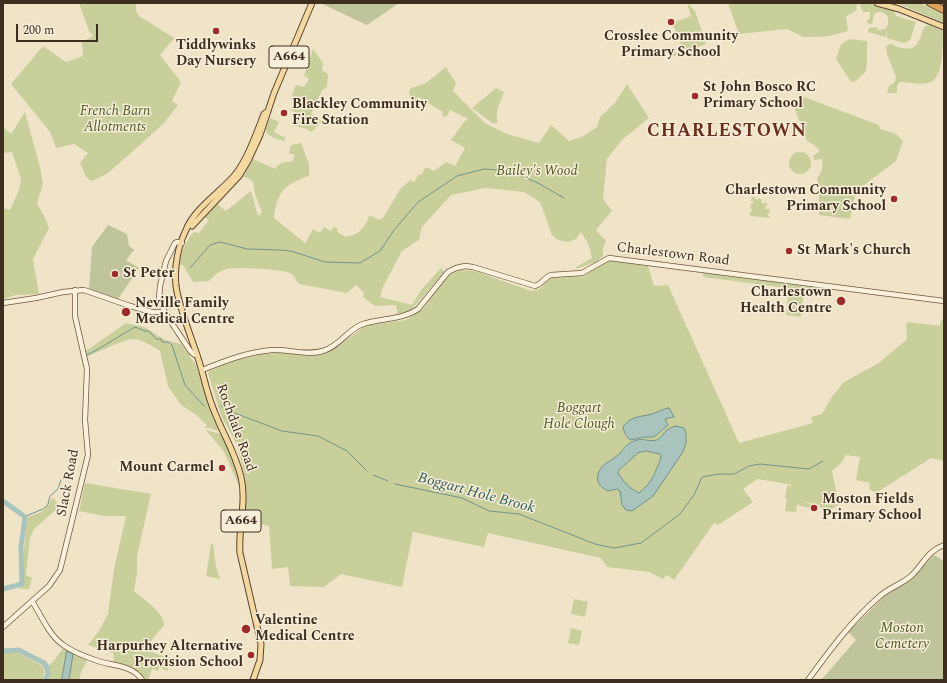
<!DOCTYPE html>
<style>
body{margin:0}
#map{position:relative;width:947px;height:683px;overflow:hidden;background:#f0e4c8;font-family:Spectral,serif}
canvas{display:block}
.frame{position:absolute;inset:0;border:4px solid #3d2e20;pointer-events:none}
.scale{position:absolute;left:16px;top:24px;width:82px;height:18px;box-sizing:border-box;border:2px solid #3d2e20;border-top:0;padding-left:5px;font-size:12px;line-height:14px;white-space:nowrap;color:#3d2e20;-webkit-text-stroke:3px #f7eed8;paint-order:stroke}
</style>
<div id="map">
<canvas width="947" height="683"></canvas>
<div class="frame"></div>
<div class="scale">200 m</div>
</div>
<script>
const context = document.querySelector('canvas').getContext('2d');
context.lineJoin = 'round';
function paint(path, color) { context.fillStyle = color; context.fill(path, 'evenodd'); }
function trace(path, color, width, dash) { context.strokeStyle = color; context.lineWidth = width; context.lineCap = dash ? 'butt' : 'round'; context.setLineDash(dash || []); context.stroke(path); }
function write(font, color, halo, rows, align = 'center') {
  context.font = font + ' Spectral,serif'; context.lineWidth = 3; context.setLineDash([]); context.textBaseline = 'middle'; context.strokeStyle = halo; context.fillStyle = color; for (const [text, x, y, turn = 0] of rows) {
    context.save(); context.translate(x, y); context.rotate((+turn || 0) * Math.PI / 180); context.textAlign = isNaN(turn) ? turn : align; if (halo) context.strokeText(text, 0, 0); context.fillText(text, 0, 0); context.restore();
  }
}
paint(new Path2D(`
 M 79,3 L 136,3 L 136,11 L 139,16 L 174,38 L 160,55 L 181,82 L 172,101 L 178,105 L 164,123 L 140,145 L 108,173 L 92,181 L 86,177 L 80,163 L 88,153 L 74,144 L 56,148 L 50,132 L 11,84 L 43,46 L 66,62 L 83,56 L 82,42 L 93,36 L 89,31 Z
 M 687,3 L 695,11 L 706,44 L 675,56 L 668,55 L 683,50 L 672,23 L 691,16 Z
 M 728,3 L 856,3 L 857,4 L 856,11 L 846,16 L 848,31 L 829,36 L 817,37 L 803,37 L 787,29 L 739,34 Z
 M 859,3 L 868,3 L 894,11 L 896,16 L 916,22 L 910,40 L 904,43 L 887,38 L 887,29 L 886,37 L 868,32 L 869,28 L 877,27 L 878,30 L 886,29 L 888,24 L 888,17 C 884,12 880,11 874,14 L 872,24 L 867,23 L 867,21 L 870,18 L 870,12 L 863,12 Z
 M 897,3 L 920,3 L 944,15 L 944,23 Z
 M 929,25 L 943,31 C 942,44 945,79 928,83 C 919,85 909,82 900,82 L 897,85 L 897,93 L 887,93 L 889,86 L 894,83 L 896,77 L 887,54 L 886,46 L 891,44 C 899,48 913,53 918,42 C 921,38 922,32 924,27 Z
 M 849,39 L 867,41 L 867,60 L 866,71 L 856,81 L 851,82 L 836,59 L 841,44 Z
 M 313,49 L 323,63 L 322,70 L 328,74 L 327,87 L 322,90 L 311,114 L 322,121 L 312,132 L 304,128 L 291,125 L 295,112 L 290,110 L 294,101 L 290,99 L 296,85 L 304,87 L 309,79 L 304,76 Z
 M 446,67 L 456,83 L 453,91 L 486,124 L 507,134 L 539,143 L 551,125 L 569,141 L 582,137 L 597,127 L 600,117 L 615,103 L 627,84 L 649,118 L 622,140 L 607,159 L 603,199 L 612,211 L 596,230 L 606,241 L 603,248 L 603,256 L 596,262 L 576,269 L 576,267 L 592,258 L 588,243 L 581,232 L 576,239 L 568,242 L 558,240 L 552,235 L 540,202 L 524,192 L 485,188 L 451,195 L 422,227 L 419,240 L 402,251 L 384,285 L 380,297 L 412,305 L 421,290 L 441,268 L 444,272 L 411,310 L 398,315 L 396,305 L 375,306 L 363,297 L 364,293 L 356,285 L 347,293 L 299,284 C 296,281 295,276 292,274 C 286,269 235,267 227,269 C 219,271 215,275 209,281 L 193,282 L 183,265 L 179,265 C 181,253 186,240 194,232 L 199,233 L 209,220 L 204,217 L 216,203 L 226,211 L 251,191 L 258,216 L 262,212 L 255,194 L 253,182 L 249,178 L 242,177 L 253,159 L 275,169 C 278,163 285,161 292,162 L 295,155 L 289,153 L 291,145 L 301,143 L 309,164 L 309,176 C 286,184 276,192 274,218 L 304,242 L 305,244 L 313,229 L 320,233 L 324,227 L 331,231 L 334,227 L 338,229 L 337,232 L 346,237 C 350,235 353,236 356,234 C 362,230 368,222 369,215 L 379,220 L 383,218 L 401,188 L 411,180 L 414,182 L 419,174 L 421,175 L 426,167 L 434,171 L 446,162 L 455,166 L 465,148 L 451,140 L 465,121 L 468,119 L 450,110 L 446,117 L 442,116 L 443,112 L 418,97 L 412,103 L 409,91 L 411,88 L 426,83 Z
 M 496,88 L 504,92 C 500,103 494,112 498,123 L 492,123 L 472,108 Z
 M 804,97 L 879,125 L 880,129 L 896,134 L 903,141 L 896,161 L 856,191 L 850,219 L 819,215 L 819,195 L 817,178 C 822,173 823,166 822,159 L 814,160 L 813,156 L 820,151 L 814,145 L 807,141 L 794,107 L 799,107 Z
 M 25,112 L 40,167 L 43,184 L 37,203 L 46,220 L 49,228 L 33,259 L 39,294 L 16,295 L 3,299 L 3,208 L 10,210 L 19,190 L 21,179 L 12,152 L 3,153 L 3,127 L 11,134 Z
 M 270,118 L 279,122 L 274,132 L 284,137 L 285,136 L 285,141 C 280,140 266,137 266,130 C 265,127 269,121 270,118 Z
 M789 163a11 11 0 1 1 22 0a11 11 0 1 1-22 0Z
 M 752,197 L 756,197 L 755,199 L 757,200 L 759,198 L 762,200 L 761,202 L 763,204 L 765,202 L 768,205 L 765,207 L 766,209 L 769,209 L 770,213 L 768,213 L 768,216 L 770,216 L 769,218 L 750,216 L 750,211 L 752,212 L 752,209 L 750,208 L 751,204 L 753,204 L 753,201 L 751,201 Z
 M 607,260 L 648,266 L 654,286 L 668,285 L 739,443 L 813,423 L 811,417 L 822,414 L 831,398 L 844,382 L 879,363 L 907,339 L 906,324 L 908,322 L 940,326 L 941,319 L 944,320 L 944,461 L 931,458 L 876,493 L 869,489 L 870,483 L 856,480 L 860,457 L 846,455 L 842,462 L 832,471 L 839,504 L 828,512 L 826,512 L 827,506 L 826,509 L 820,508 L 820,505 L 815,504 L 814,507 L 811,507 L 812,503 L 801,501 L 811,504 L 810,508 L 797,505 L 796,512 L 785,511 L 787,500 L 785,497 L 787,486 L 793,485 L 758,479 L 743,489 L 753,502 L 718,525 L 714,523 L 674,580 L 667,575 L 663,579 L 649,572 L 607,567 L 601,558 L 488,533 L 484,547 L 413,532 L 402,587 L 341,574 L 324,587 L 290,586 L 288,567 L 272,569 L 269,526 L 244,520 L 246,489 L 244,473 L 237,445 L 221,415 L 208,373 L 209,371 L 235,360 L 263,354 L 286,352 L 309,356 L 321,354 L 338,347 L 364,326 L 406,320 L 423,309 L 438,286 L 449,275 L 461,270 L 475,271 L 531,291 L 540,289 L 550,278 L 584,276 Z
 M 703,273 L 828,289 L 829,291 L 788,288 L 703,277 Z
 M 789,289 L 804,291 L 801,317 L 786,315 Z
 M 126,323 L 144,327 L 165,340 L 181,344 L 196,365 L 213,417 L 223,433 L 210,428 L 204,428 L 207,425 L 195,414 L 181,405 L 168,386 L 160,351 C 152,346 143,340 134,339 C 127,338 97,353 87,356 L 86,351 Z
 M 206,430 L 224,435 L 236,467 L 240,488 L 224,452 Z
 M 85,483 L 151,494 L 137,556 L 137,574 L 134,591 C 142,598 165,613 164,625 L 147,646 L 146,650 L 172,659 L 167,671 L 159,667 L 158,671 L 152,669 L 148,680 L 145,680 L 134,668 L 115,663 L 114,662 L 113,653 L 88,645 L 99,631 L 108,614 L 114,569 L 126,516 L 104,516 L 79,511 Z
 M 54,498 L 59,507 L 34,529 L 30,538 L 26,575 L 32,578 L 29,589 L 19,589 L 23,585 L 24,548 L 27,520 L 28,517 C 39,513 48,511 51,499 Z
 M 211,544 L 213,544 L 216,567 L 220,579 L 206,576 Z
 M 574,599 L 588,602 L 585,617 L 571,614 Z
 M 571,628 L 582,631 L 579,645 L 568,643 Z
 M 63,648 L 88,659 L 81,672 L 79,680 L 47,680 L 49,675 L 49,665 L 53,662 Z
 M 17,652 L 44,667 L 44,676 L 42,680 L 3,680 L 3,653 Z`), '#c9cf9b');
paint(new Path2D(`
 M 320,3 L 399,3 L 367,25 Z
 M 108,225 L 127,234 L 129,246 L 134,250 L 126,260 L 139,268 L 116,302 L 89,289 L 92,247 Z
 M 934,555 L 944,561 L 944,680 L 820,680 L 822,678 L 823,678 L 856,640 L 848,632 L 885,596 L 904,584 Z`), '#bfc49a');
const water = new Path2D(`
 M 668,408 L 669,408 L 674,417 L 665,419 L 668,425 L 654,437 L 645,437 L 630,440 C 626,437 624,432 623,427 C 630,416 641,417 652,414 C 657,412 662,410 668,408 Z
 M 676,426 L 684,428 L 686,432 L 686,443 L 683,452 L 653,496 L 632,511 L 626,510 L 622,505 L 620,491 L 617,489 L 608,491 C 595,485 594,474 605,464 C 609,461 614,459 618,455 C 625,449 626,443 637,440 C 644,438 652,443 659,439 C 662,436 664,432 667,430 C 670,428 673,427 676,426 ZM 646,451 L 660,454 L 661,458 C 654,474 653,482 639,493 C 630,489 623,481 618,473 L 619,470 L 638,453 Z
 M 67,651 L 73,654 L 69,680 L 62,680 Z`);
paint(water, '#a9c4bc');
trace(water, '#6f938a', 1);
trace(new Path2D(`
 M 190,268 L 210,245 L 220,242 L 247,249 L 280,250 L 291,251 L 325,262 L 360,263 L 380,251 L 394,230 L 418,202 L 457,176 L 484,169 L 510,171 L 538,183 L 564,198
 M 87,355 C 104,347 118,336 135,327 L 145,331 L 149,331 L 156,339 L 161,339 L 162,342 L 168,342 L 172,345 L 185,385 L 204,406
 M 221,406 L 226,408 L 232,412 L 282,431 L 318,436 L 347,451 L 367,471
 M 373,475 L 388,481
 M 395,484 L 462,498 L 489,511 L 519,514 L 595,544 L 614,548 L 641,543 L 680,514 L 694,495 L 702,477 L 718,474 L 734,474 L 749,466 L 760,464 L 809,469 L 823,461
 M 25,518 L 26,516 L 43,509 L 46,507 L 48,504 L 50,496 L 58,489 L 61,480`), '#6f938a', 1);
trace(new Path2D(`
 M 3,501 L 24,516 L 25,518 L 21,546 L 22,584 L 3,589
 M 3,651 L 19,650 L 44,663 L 47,667 L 48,675 L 45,680`), '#a9c4bc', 5);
const secondary = new Path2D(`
 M 182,243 L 177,242 L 175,243 L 166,261 L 160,286 L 159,299 L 165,313 L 191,352 L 195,355 L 197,354
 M 3,303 L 36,298 L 63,292 L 84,290 L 130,306 L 152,312 L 165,312
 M 202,370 C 225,361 247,352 272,350 C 289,349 306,356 323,351 C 340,346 348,329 363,324 C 382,318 402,320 418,309 L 448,272 L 456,268 L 465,266 L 473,267 L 535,286 C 542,284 545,277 551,275 L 582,273 L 609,258 L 944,301
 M 32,601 C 40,614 50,636 62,644 C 72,652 86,657 98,661 C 113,666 133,665 142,680
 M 3,627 L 49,586 L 60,570 L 88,455 L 85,420 L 87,369 L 75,316 L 75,290
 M 808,680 C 830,650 852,620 880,596 C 889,588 902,584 911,576 C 924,564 926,552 944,545`);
const primary = new Path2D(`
 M 877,3 L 899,9 L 944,27
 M 192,226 L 239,176 L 248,161 L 260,135 L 274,93 L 312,3
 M 253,680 L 260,660 L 261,644 L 240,553 C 238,527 247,502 241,477 C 235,452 224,436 215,413 C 207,395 204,376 198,358 C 191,336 179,308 176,286 C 174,267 178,246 186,230 C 194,209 219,193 234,176 C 247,161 257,132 264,114 L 268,111`);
const highway = new Path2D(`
 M 930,3 L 944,10`);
trace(secondary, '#6f573f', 6);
trace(primary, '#5b4430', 7);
trace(highway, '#5b4430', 8);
trace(secondary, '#faf1dc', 4.5);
trace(primary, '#f3d9a0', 5);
trace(highway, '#e0a458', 6);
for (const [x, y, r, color] of [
 [671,22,4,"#9e2a2b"],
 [216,31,4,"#9e2a2b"],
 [695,96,4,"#9e2a2b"],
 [284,113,4,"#9e2a2b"],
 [894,199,4,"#9e2a2b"],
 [789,251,4,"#9e2a2b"],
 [115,274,4,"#9e2a2b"],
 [841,301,5,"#9e2a2b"],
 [126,312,5,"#9e2a2b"],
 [222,468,4,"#9e2a2b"],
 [814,508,4,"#9e2a2b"],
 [246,629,5,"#9e2a2b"],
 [251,655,4,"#9e2a2b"]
]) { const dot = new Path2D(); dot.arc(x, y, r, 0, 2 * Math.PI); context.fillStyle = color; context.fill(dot); trace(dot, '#f7eed8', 1.5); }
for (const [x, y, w] of [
 [289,57,40],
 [241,521,40]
]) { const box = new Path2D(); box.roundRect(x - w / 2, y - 11, w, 22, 3); context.fillStyle = '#f7eed8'; context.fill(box); trace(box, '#3d2e20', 1); }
write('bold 13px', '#3d2e20', null, [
 ["A664",289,57],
 ["A664",241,521]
]);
write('bold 14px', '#3d2e20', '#f7eed8', [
 ["Crosslee Community",671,37,"center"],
 ["Primary School",671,53,"center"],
 ["Tiddlywinks",216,46,"center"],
 ["Day Nursery",216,62,"center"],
 ["St John Bosco RC",703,88],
 ["Primary School",703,104],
 ["Blackley Community",292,105],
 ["Fire Station",292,121],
 ["Charlestown Community",886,191,"right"],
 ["Primary School",886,207,"right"],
 ["St Mark's Church",797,251],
 ["St Peter",123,274],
 ["Charlestown",832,293,"right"],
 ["Health Centre",832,309,"right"],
 ["Neville Family",135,304],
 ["Medical Centre",135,320],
 ["Mount Carmel",214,468,"right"],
 ["Moston Fields",822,500],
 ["Primary School",822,516],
 ["Valentine",255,621],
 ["Medical Centre",255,637],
 ["Harpurhey Alternative",243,647,"right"],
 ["Provision School",243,663,"right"]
], 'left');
write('italic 14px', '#4d5a26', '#f7eed8', [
 ["French Barn",115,112],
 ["Allotments",115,128],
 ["Bailey's Wood",537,172],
 ["Boggart",579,409],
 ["Hole Clough",579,425],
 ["Moston",902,629],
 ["Cemetery",902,645]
]);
write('14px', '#3d2e20', '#f7eed8', [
 ["Charlestown Road",673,255,7],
 ["Rochdale Road",235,428,70],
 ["Slack Road",69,483,-79]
]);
write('italic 15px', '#2f5d5a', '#f7eed8', [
 ["Boggart Hole Brook",476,494,15]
]);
context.letterSpacing = '1px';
write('bold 18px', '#6b2e1e', '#f7eed8', [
 ["CHARLESTOWN",727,132]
]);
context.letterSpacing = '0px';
</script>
